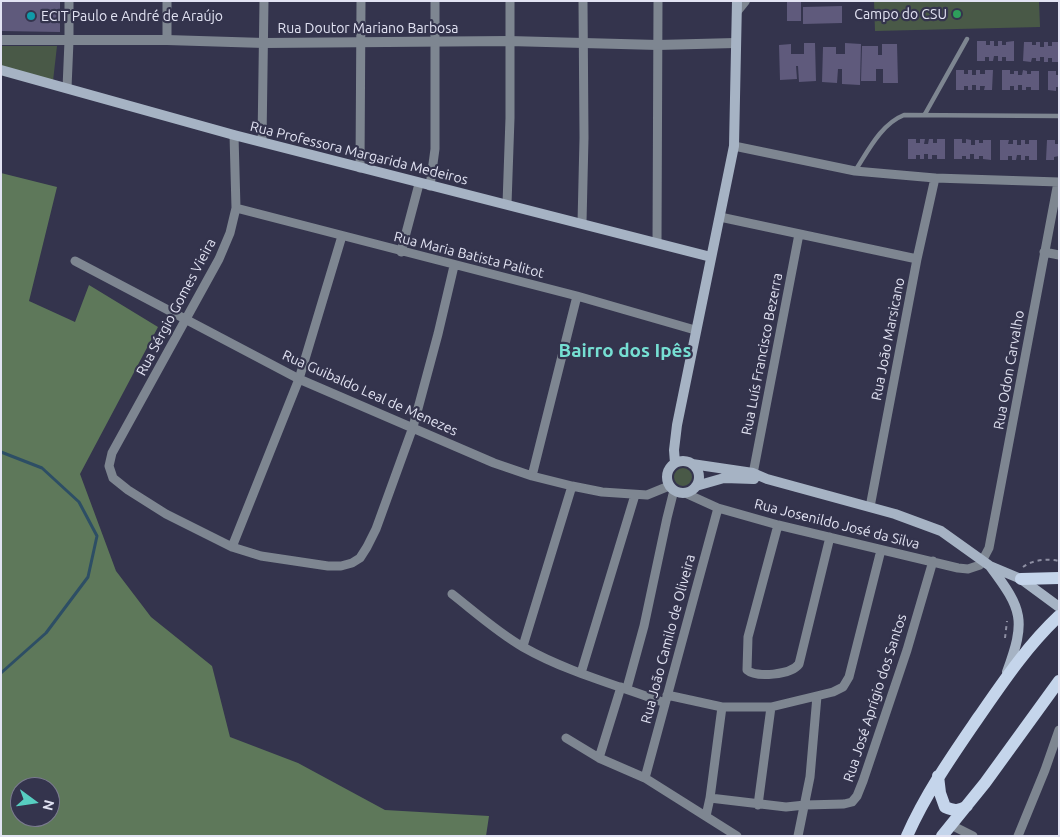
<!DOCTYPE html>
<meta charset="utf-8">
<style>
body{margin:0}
#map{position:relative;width:1060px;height:837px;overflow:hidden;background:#34344d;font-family:Ubuntu,sans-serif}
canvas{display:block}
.frame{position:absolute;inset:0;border:2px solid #e2e3f3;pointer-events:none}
.north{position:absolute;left:10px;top:777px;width:50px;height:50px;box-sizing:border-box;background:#34344d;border:1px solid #7a7a8f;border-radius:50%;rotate:104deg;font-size:14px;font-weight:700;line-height:20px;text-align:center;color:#e2e3f3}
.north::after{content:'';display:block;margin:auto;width:18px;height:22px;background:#57cec1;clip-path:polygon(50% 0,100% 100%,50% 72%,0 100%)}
</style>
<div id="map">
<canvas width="1060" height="837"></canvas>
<div class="frame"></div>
<div class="north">N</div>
</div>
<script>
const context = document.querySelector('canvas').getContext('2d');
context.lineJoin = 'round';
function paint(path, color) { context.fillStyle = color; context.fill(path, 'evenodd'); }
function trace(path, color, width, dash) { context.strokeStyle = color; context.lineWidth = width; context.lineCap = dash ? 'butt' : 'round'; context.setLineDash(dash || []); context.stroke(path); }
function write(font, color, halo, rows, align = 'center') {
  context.font = font + ' Ubuntu,sans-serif'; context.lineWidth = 4.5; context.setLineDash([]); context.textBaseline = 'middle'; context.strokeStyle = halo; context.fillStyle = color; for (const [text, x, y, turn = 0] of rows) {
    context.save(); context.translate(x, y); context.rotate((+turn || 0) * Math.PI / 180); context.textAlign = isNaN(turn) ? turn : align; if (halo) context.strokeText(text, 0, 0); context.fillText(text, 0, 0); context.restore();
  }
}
paint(new Path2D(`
 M 874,1 L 1039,1 L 1040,27 L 875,31 Z
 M 1,46 L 57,46 L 53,81 L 1,67 Z
 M674 477a9 9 0 1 1 18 0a9 9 0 1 1-18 0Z`), '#495947');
paint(new Path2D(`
 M 1,173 L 57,187 L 29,301 L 75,322 L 89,285 L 158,327 L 80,474 L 116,571 L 151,617 L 212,666 L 230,737 L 298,763 L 385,810 L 489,816 L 486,836 L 1,836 ZM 20,787 L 50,787 L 50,817 L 20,817 Z`), '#5e785a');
trace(new Path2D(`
 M 1,452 L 42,468 L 79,502 L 97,536 L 88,577 L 46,633 L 1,673`), '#2d4e65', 3);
paint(new Path2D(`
 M 1,1 L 60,1 L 60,32 L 1,31 Z
 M 787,1 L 801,1 L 801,21 L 787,21 Z
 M 842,6 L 842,23 L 803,24 L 803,7 Z
 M 977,41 L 986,41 L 986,45 L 990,45 L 990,41 L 994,41 L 994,46 L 998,46 L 998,41 L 1002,41 L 1002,45 L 1006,45 L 1006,42 L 1014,41 L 1014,61 L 1006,61 L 1006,57 L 1002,57 L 1002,61 L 998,61 L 998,56 L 994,56 L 993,61 L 989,61 L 989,57 L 985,57 L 985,61 L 977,61 Z
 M 1024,42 L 1032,42 L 1032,45 L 1036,45 L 1036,42 L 1040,42 L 1040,47 L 1044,47 L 1044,42 L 1048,42 L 1048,46 L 1052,46 L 1052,42 L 1059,42 L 1059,62 L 1052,62 L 1052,58 L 1048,58 L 1048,62 L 1044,62 L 1044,57 L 1040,57 L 1040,61 L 1036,61 L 1036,58 L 1032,58 L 1031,62 L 1023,61 Z
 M 804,43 L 815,43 L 816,81 L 799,82 L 798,66 L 796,66 L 797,79 L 780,80 L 779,45 L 791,44 L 791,54 L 804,54 Z
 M 845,43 L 861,44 L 860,85 L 842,84 L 842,69 L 838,69 L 837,83 L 822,82 L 823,47 L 836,47 L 836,54 L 845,54 Z
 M 882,44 L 897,44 L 898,83 L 883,83 L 883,69 L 876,69 L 876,81 L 861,81 L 862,46 L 878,46 L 878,55 L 882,55 Z
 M 956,70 L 964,70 L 964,74 L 968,74 L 968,70 L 972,70 L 972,75 L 976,75 L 976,70 L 980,70 L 980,74 L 985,74 L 985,70 L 993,70 L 992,90 L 984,90 L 985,86 L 980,86 L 980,90 L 976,90 L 976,85 L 972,85 L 972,90 L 968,90 L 968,86 L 964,86 L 964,90 L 956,90 Z
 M 1002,70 L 1010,70 L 1010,74 L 1014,74 L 1014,71 L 1018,71 L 1018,75 L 1022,75 L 1023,70 L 1027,71 L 1027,74 L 1031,74 L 1031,71 L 1039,71 L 1039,90 L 1031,90 L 1031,87 L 1026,87 L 1026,90 L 1022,90 L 1022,85 L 1018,85 L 1018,90 L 1014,90 L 1014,86 L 1010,86 L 1010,90 L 1002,90 Z
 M 1048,71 L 1056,71 L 1056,75 L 1059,75 L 1059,87 L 1056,87 L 1056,91 L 1048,90 Z
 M 908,139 L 916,139 L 916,143 L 920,143 L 920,139 L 925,139 L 924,144 L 928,144 L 929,139 L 933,139 L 933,143 L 937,143 L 937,139 L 945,139 L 945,159 L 937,159 L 937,155 L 932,155 L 932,159 L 928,159 L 928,154 L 924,154 L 924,159 L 920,159 L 920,155 L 916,155 L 916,159 L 908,159 Z
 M 954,139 L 962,139 L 962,143 L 966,143 L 966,139 L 971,140 L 971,145 L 975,145 L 975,140 L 979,140 L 979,143 L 983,143 L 983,140 L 991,140 L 991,160 L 983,159 L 983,156 L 979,156 L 979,159 L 974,159 L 974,154 L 970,154 L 970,159 L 966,159 L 966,156 L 962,156 L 962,159 L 954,159 Z
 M 1000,140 L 1009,140 L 1008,144 L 1013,144 L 1013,140 L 1017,140 L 1017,145 L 1021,145 L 1021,140 L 1025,140 L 1025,144 L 1029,144 L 1029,140 L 1037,140 L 1037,160 L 1029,160 L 1029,156 L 1025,156 L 1025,160 L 1021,160 L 1021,155 L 1017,155 L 1016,160 L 1012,160 L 1012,156 L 1008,156 L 1008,160 L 1000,160 Z
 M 1047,140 L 1055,140 L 1055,144 L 1059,144 L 1059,156 L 1054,157 L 1054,160 L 1046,160 Z`), '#5f5a7c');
trace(new Path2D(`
 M 1023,567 C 1032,560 1047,558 1059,561
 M 1005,638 L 1007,621`), '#8e8fa3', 2, [4, 4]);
trace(new Path2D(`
 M 925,114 L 967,39
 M 855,171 C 868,151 881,124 904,115 L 1059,116`), '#7e8691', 4.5);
trace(new Path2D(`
 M 167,40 L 167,1
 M 67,88 L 69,41 L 69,1
 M 234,135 L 236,208 L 230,233 L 219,259 L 112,453 L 109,466 L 113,478 L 128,490 L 166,514 L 232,547 L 261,556 L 328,566 L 341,566 L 352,563 L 360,558 L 367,547 L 376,529 L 413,427 L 438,334 L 454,266
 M 262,141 L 264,1
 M 734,146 L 855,171 L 935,178 L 1059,182
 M 360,168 L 361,1
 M 430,186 L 435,149 L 435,1
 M 507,204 L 510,118 L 510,1
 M 236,208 L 577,296 L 695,330
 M 720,217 L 917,259
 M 582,223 L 584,138 L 583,1
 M 657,243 L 658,1
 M 401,252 L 419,184
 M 1044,252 L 1059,255
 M 75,261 L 299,379 L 494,463 L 532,476 L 572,486 L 602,492 L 647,495 L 669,486
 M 532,476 L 577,296
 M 752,479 L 799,234
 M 685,493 L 718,508 L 778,525 L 958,568 L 968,569 L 980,565 L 989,548 L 1058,182
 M 870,507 L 917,259 L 935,178
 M 778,525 L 748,637 L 747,670 C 756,678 791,675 799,664 L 830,537
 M 232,547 L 299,379 L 342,236
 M 452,594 C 475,612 497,632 523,647 C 567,672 617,685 665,703
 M 523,646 L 572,486
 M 581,673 L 635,495
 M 627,688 L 644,626 L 667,518 L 674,490
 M 667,695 L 722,707 L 771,707 L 833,692 L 843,687 L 849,677 L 881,550
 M 566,738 L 599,758 L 645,778 L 737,836
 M 599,758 L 621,687
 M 645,778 L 718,508
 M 710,798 L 722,707
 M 758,805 L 771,707
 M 706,816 L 710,798 L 786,807 L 805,805 L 844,804 L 852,802 L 857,796 L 863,781 L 907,650 L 933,561
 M 951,825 L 973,836
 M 798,836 L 810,777 L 817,696
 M 1018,836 L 1045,770 L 1059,730`), '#7e8691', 9);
trace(new Path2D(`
 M 737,11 L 745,1
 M 1,40 L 167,40 L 264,43 L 509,41 L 658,45 L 735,43`), '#7e8691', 10);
trace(new Path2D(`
 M 1,70 L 234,135 L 711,257
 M667 477a16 16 0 1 1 32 0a16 16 0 1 1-32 0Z
 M 675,463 L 674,450 L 677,425 L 734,146 L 737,1
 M 692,464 L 753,473 L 767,479 L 895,514 L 941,531 L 990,566 L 1021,579 L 1059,607
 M 696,486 L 724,478 L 754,479
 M 990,566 C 1023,610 1026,620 1007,672`), '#a6b3c4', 10);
trace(new Path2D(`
 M 1021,579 L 1059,578
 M 938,776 L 940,793 L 945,807 C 954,811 959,811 967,806
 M 907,836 C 926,793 952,756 978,718 C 1003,682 1027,646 1059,616
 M 942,836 L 985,783 L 1059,681`), '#c5d5eb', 12);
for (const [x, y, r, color] of [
 [957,14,5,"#2e9e5b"],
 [31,16,5,"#0f9aa8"]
]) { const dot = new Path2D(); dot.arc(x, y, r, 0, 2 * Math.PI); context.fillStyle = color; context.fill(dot); trace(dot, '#34344d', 2); }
write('14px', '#e2e3f3', '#34344d', [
 ["Campo do CSU",947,14],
 ["ECIT Paulo e André de Araújo",41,16,"left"]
], 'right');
write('14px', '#e2e3f3', '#34344d', [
 ["Rua Doutor Mariano Barbosa",368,28],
 ["Rua Professora Margarida Medeiros",359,153,14],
 ["Rua Maria Batista Palitot",469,255,14],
 ["Rua Sérgio Gomes Vieira",176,307,-62],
 ["Rua João Marsicano",888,339,-79],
 ["Rua Luís Francisco Bezerra",762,354,-79],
 ["Rua Odon Carvalho",1009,370,-80],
 ["Rua Guibaldo Leal de Menezes",370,393,24],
 ["Rua Josenildo José da Silva",837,524,14],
 ["Rua João Camilo de Oliveira",668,639,-75],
 ["Rua José Aprígio dos Santos",875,698,-72]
]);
write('bold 19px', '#76dfd3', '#34344d', [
 ["Bairro dos Ipês",625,351]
]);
</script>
